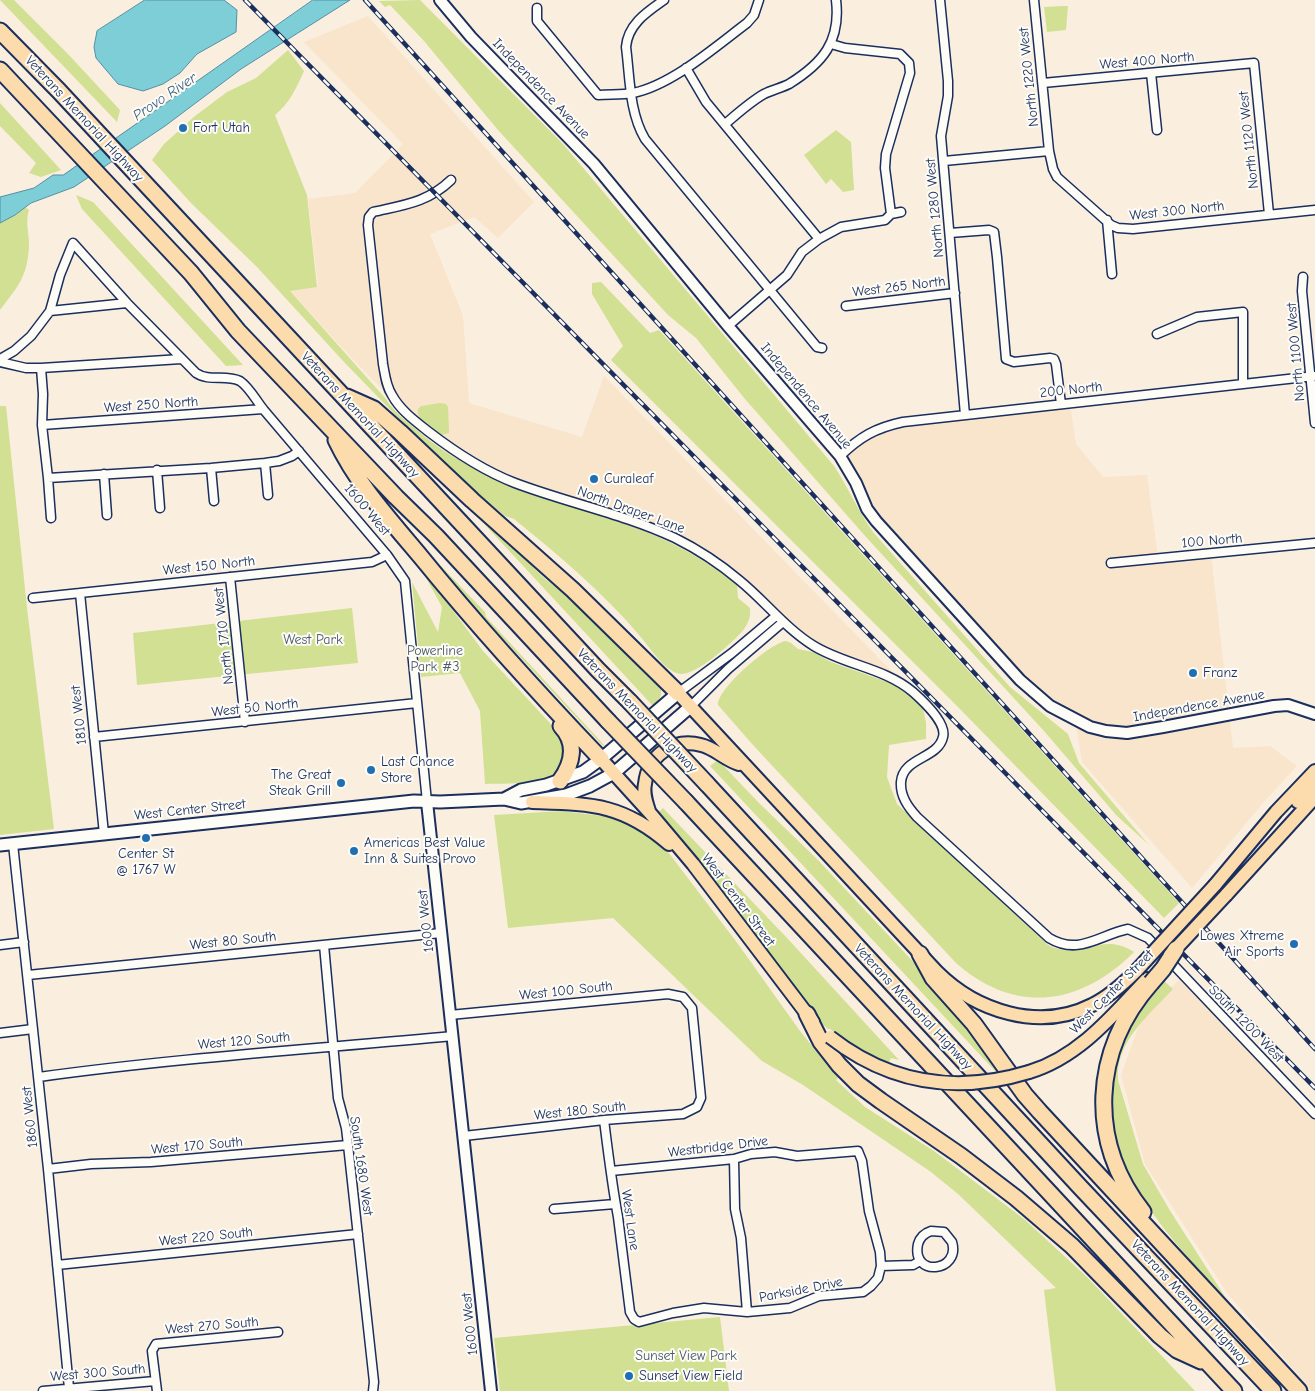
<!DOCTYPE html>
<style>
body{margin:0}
canvas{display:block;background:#faeede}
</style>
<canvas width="1315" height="1391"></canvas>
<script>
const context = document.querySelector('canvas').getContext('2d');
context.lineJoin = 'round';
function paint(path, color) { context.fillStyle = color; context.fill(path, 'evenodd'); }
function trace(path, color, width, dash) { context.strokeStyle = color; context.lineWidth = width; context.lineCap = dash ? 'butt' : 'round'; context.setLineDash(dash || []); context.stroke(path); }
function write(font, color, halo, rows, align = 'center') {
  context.font = font + ' "Comic Neue",sans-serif'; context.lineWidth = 4; context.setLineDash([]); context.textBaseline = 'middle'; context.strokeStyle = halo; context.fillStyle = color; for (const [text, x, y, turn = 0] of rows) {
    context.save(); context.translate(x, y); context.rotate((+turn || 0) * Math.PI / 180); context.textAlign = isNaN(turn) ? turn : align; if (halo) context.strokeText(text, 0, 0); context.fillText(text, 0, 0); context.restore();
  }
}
paint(new Path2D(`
 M 368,16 L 534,202 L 498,238 L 474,217 L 430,234 L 463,316 L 469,403 L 582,437 L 604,376 L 910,690 L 824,652 L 739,579 L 674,538 L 514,482 L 455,452 L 402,409 L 360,367 L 290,291 L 318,286 L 308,199 L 355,193 L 403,144 L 304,42 Z
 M 1070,403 L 1076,444 L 1103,477 L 1147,475 L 1158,558 L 1211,554 L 1233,748 L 1270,746 L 1297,766 L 1262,804 L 1192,888 L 1082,762 L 1075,719 L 1020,680 L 876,521 L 840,456 L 887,425 Z
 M 1183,976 L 1315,1106 L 1315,1391 L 1312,1391 L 1227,1293 L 1145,1164 L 1121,1075 L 1142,1017 Z`), '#f8e5cc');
paint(new Path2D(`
 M 0,0 L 14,0 L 68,54 L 120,110 L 117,122 Z
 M 420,0 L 563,144 L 834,466 C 848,487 858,511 873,532 L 1010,687 L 1068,734 L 1079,763 L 1148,844 L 1117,816 L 1044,731 L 866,537 L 745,399 L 696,338 L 668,315 L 498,130 L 424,41 L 390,5 L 385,7 L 379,1 Z
 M 1063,6 L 1068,6 L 1066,30 L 1047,32 L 1044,7 Z
 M 288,50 L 304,71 C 297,87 289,104 275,115 L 307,195 L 317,287 L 290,291 L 386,399 C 394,412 406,421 418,431 C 482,487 569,501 646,532 C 679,545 710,563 737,585 L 738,598 L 750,608 C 752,626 738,636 725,648 C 716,656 693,675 680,674 C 665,672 649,646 639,635 C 603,592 557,554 514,519 L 505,516 L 446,467 L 344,362 L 257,267 L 191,203 L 152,160 L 164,144 L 195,116 L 227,92 L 256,78 Z
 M 0,103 L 61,170 L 41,177 L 29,173 L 36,163 L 0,126 Z
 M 836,130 L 851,142 L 854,190 L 843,192 L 831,179 L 826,184 L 804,155 Z
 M 76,195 L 93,202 L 243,365 L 226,366 L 82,209 Z
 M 25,207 L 29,210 C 25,222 29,232 29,244 C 28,277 18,286 0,310 L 0,223 L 15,215 Z
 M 601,282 L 650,333 L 659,330 L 1179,903 L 1164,918 L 958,707 L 611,360 L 623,346 L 592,294 L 592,283 Z
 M 440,403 L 446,404 L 448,407 L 449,430 L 449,433 L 441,435 C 433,429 415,420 418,409 L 421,406 Z
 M 0,406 L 6,406 L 27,608 L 54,829 L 0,835 Z
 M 477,512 L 545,579 L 585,609 L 658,683 C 664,693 661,699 653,706 L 475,514 Z
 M 441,566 L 485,612 L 486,617 L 605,746 L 602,745 L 456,588 L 439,568 Z
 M 428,577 L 483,651 L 561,735 L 567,748 C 565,754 563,765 559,770 C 545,786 505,783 485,784 L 480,711 L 460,673 L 421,677 L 412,582 L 438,632 L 442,607 L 426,578 Z
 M 352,608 L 358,663 L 137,685 L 133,633 Z
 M 786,641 L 791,643 L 798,649 L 813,652 L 831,662 L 893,684 L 906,693 L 923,708 L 926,723 L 926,739 L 889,745 L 887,777 L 897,804 L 1048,945 C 1084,963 1099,930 1134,952 C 1080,1006 1015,1015 956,963 L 753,745 L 718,705 C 717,689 770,643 786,641 Z
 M 718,760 L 758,802 L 817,859 L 934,984 L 1003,1072 L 997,1073 L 710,766 Z
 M 663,808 L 788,939 L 899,1060 L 891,1058 L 888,1064 C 867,1055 847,1044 830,1029 L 828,1029 L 817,1019 L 702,867 L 658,813 Z
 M 562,811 L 602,816 L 604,812 L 638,826 L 665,848 L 738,944 L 800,1031 L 838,1078 L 836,1080 L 865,1107 L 934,1151 L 1024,1219 L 1087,1277 L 1195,1391 L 1056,1391 L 1044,1290 L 1056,1288 L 958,1194 L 931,1172 L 803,1085 L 762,1061 L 613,918 L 508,928 L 494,815 Z
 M 1162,979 L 1173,989 C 1149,1015 1115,1042 1118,1080 L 1143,1164 L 1169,1209 L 1227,1300 L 1310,1391 L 1304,1391 L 1209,1283 L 1165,1230 L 1137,1192 L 1124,1170 L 1113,1134 L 1111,1080 L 1127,1027 Z
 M 720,1317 L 729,1391 L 500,1391 L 494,1338 Z`), '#d2e093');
const water = new Path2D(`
 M 145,0 L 224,0 L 237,10 L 236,32 L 197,54 L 180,73 L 163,84 L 143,91 L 118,84 L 96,58 L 94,47 L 97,31 Z
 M 313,0 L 350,0 L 241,69 L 165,126 L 74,187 L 31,203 L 15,215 L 0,223 L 0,197 L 34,188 L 53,175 L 63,175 Z`);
paint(water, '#7dced6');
trace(water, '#568ea6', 1);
const minor = new Path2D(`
 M 664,0 C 647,12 628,24 626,47 C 630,77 629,112 645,139 L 817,347 L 822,348
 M 940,0 L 948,81 L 948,96 L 941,136 L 965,415
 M 1034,0 L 1049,151 L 1053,169 L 1057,177 L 1111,225 L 1118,228 L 1133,229 L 1315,210
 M 537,8 L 537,21 L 598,95 C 609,94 622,95 633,93 C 672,85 715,47 747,23 L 754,15 L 759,0
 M 686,68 L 706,102 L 819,239
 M 1151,73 L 1157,130
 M 1043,83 L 1254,63 L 1269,214
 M 725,124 C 737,114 750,102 764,94 C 772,90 781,88 789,84 C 823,63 841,41 836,0
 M 944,161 L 1049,151
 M 451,180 C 427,203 403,205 373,212 L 369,217 L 368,225 L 383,364 C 385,375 386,386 392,395 C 400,410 415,421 429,432 C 455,452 484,471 515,483 C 568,503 624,514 675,538 C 697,549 720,564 739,580 C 765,601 785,628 814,646 C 845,665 885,668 913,692 C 922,700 947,723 943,737 C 938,759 903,757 901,782 C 900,796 908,807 917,817 L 1049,938 C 1079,956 1099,935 1128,929 L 1148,938 L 1315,1114
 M 891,214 L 901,212
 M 1107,220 L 1112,274
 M 950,233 L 989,230 L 994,232 L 997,257 L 1006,359 L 1014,362 L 1050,358 L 1054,359 L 1056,364 L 1061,404
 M 1303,277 L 1302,291 L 1315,423
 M 846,306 L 955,293
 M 50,311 L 127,303
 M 728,326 L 787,275 L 802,252 L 819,239 L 841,227 L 885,220 L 891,214 L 885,168 L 886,154 L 910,73 L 909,63 L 900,54 L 845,48 L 831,44
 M 1157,334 L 1197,317 L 1243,312 L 1243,384
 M 0,359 L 14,351 L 31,336 L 50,311 L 60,275 L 73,243 L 127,303 L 196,373 C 209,382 226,374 240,381 C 249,387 256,400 263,409 L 387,555 L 405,581 L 427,802
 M 0,362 L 26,368 L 41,368 L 181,359
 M 41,368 L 43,394 L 42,425 L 48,478 L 51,518
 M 42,425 L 263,409
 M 840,456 C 860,437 875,428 903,422 L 1315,376
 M 265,463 L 268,495
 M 211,468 L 214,501
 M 157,470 L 160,508
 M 104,474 L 107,515
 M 48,478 L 211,468 L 265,463 L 279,461 L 292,456 L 299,451
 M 1111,563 L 1315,543
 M 230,577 L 245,722
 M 80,593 L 104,834
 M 33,598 L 372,562 L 387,555
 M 678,693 L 732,653 L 776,616
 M 690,707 L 728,669 L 783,622
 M 94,737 L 417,703
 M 13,844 L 48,1169 L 69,1388
 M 0,945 L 24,942
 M 324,945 L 338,1098 L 346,1128 L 348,1145 L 374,1382 L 373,1391
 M 28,975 L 441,933
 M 450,1015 L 668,994 L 683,997 L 692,1008 L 701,1098 L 697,1107 L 683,1114 L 604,1120 L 464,1136
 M 0,1033 L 33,1029
 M 39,1077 C 176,1058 315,1049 453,1036
 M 604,1120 C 608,1152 612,1185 618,1217 L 630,1312 L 634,1319 L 639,1322 L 673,1313 L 704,1308 L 747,1312 L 790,1308 L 819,1296 L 863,1292 L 871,1286 L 878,1278 L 881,1266 L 880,1252 L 869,1211 L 862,1161 L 858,1151 L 797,1156 L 775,1152 L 751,1154 L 734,1159 L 611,1171
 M 734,1159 L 735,1209 L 741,1238 L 747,1312
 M 48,1169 L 91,1164 L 151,1162 L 348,1145
 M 554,1209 L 615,1204
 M 931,1231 L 944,1232 L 952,1242 C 961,1272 911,1278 918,1244 C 920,1237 925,1233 931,1231 Z
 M 57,1265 L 358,1234
 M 881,1266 L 913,1265 L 920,1261
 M 43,1391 L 155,1381
 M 157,1391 L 152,1351 L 156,1344 L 278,1332`);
const tertiary = new Path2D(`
 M 440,0 L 471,37 L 594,164 L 728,326 L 840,456 L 856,483 L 867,509 L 876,521 L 1020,680 L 1050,706 L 1090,727 L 1106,731 L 1127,733 L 1163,727 L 1274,706 L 1288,705 L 1315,714
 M 427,802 L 491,1391`);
const secondary = new Path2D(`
 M 504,799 L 521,790 L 546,785 L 583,772 L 601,759 L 678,693
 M 0,845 L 414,801 L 440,802 L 504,799 L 521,803 L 566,795 L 590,786 L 614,773 L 690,707`);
const primary = new Path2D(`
 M 678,693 L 937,972 C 976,1011 1039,1032 1092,1005 C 1109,997 1124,983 1137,970
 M 601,759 L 650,813 L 693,864 L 813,1022
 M 532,802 C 590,804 622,803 669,844
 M 1298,802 L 1315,784
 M 649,811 C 646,802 643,793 645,784 C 648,755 673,738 701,745 C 715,748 725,760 739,764
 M 1215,885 L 1276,812 L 1315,771
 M 1226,895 L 1315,797
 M 1029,1072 C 1079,1057 1113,1015 1147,979`);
const motorway = new Path2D(`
 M 0,31 L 59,91 L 598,670 L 630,702
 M 0,70 L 191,273 L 238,331 L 396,497 L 436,536 L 608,721
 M 347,397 L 374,409 L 400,432 L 472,500 L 573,590 L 678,693
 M 336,440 C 357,484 390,520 421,557 C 478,627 539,694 601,759
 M 560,781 C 573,763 577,743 561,726
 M 707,784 L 1081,1188 L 1273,1391
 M 686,802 L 1234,1391
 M 920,954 L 933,978 L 974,1024 L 1025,1095 L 1040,1112 L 1299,1391
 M 807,1014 L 821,1042 L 839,1065 L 858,1084 L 881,1101 L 961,1156 L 1016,1198 L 1072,1246 L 1160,1336 L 1177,1350 L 1201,1361
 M 1143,1212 C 1087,1141 1092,1050 1151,983`);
trace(minor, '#1b2f5e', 11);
trace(tertiary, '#1b2f5e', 14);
trace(secondary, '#1b2f5e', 15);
trace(primary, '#1b2f5e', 16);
trace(motorway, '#1b2f5e', 19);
trace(minor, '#fdfcf7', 8);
trace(tertiary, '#fdfcf7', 10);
trace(secondary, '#fdfcf7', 11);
trace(primary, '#fcdcac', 12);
trace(motorway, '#fcdcac', 15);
const rail = new Path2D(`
 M 245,0 L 1315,1088
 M 365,0 L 1315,1049`);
trace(rail, '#1b2f5e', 4.5);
trace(rail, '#fdfcf7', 2.5, [8]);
const primaryBridge = new Path2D(`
 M 1170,955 L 1226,895
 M 1137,970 L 1215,885
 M 830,1037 C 890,1084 957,1094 1029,1072`);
const motorwayBridge = new Path2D(`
 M 630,702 L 707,784
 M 608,721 L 686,802
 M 1151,983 L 1163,969 L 1176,949`);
trace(primaryBridge, '#1b2f5e', 16, []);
trace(motorwayBridge, '#1b2f5e', 19, []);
trace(primaryBridge, '#fcdcac', 12);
trace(motorwayBridge, '#fcdcac', 15);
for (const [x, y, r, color] of [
 [183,128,5,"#1f6fb2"],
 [594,479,5,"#1f6fb2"],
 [1193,673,5,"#1f6fb2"],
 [371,770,5,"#1f6fb2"],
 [341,783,5,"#1f6fb2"],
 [146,838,5,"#1f6fb2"],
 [354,851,5,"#1f6fb2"],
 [1294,944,5,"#1f6fb2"],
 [629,1376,5,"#1f6fb2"]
]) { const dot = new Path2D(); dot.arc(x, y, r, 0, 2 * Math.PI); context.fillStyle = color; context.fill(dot); trace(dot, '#fdfcf7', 2); }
write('14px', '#1b2f5e', '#fdfcf7', [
 ["West 400 North",1147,61,-5],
 ["North 1220 West",1029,77,-96],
 ["Independence Avenue",541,89,46],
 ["Veterans Memorial Highway",84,119,47],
 ["North 1120 West",1249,140,-96],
 ["North 1280 West",935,208,-95],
 ["West 300 North",1177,211,-6],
 ["West 265 North",899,287,-7],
 ["North 1100 West",1296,352,-95],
 ["200 North",1071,390,-6],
 ["Independence Avenue",806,396,50],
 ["West 250 North",151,405,-4],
 ["Veterans Memorial Highway",360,415,47],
 ["1600 West",367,510,50],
 ["North Draper Lane",631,510,20],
 ["100 North",1212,541,-5],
 ["West 150 North",209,566,-6],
 ["North 1710 West",224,636,-96],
 ["Independence Avenue",1199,706,-10],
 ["West 50 North",255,708,-6],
 ["Veterans Memorial Highway",637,711,46],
 ["1810 West",79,715,-96],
 ["West Center Street",190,810,-6],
 ["West Center Street",738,900,53],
 ["1600 West",426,921,-96],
 ["West 80 South",233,941,-6],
 ["West 100 South",566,991,-6],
 ["West Center Street",1112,992,-45],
 ["Veterans Memorial Highway",913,1007,47],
 ["South 1200 West",1246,1024,46],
 ["West 120 South",244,1041,-5],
 ["West 180 South",580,1111,-6],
 ["1860 West",30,1117,-96],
 ["West 170 South",197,1146,-5],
 ["Westbridge Drive",718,1147,-7],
 ["South 1680 West",361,1166,82],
 ["West Lane",630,1220,82],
 ["West 220 South",206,1237,-6],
 ["Parkside Drive",801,1290,-11],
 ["Veterans Memorial Highway",1190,1303,47],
 ["1600 West",470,1324,-96],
 ["West 270 South",212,1326,-5],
 ["West 300 South",98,1373,-5]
]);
write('14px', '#1b2f5e', '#fdfcf7', [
 ["Fort Utah",193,128],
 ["Curaleaf",604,479],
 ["Franz",1203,673],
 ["Last Chance",381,762],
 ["Store",381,778],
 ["The Great",331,775,"right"],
 ["Steak Grill",331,791,"right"],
 ["Americas Best Value",364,843],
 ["Inn & Suites Provo",364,859],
 ["Center St",146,854,"center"],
 ["@ 1767 W",146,870,"center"],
 ["Lowes Xtreme",1284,936,"right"],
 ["Air Sports",1284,952,"right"],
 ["Sunset View Field",639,1376]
], 'left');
write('14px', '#495b6b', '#fdfcf7', [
 ["West Park",313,640],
 ["Powerline",435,651],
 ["Park #3",435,667],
 ["Sunset View Park",686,1356]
]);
write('italic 15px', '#385f82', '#fdfcf7', [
 ["Provo River",165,97,-34]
]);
</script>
